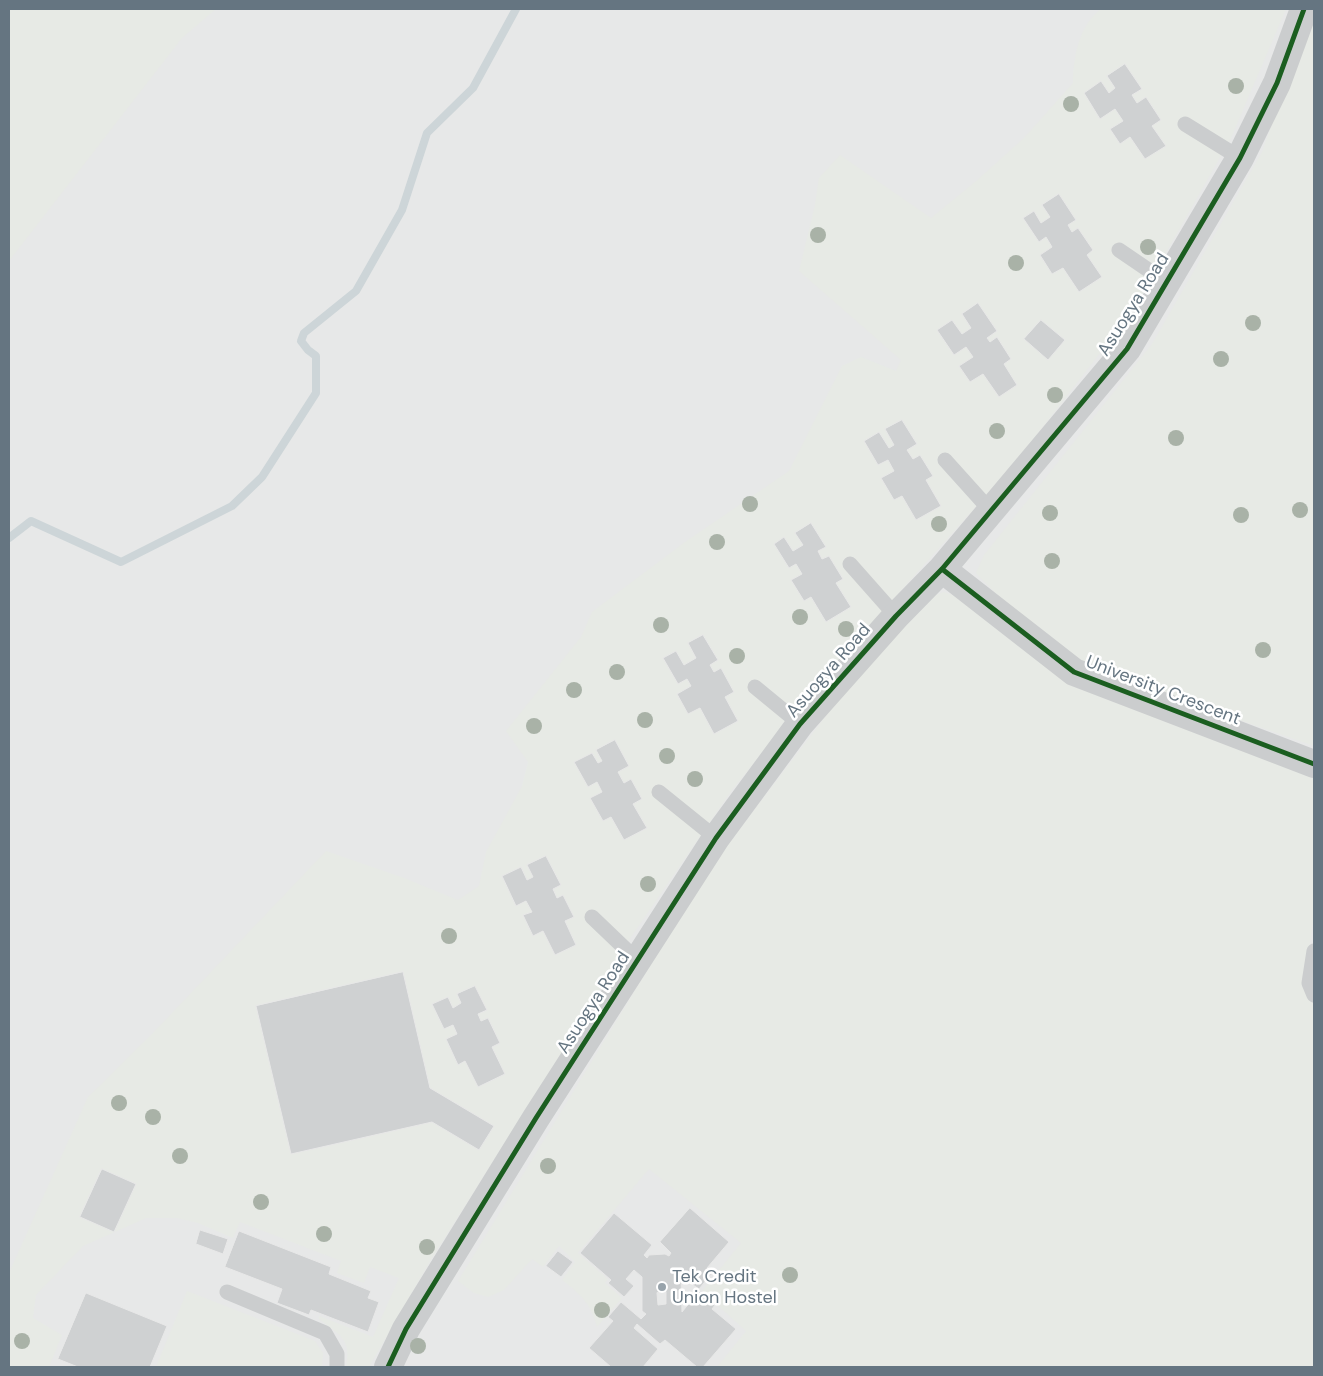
<!DOCTYPE html>
<style>
body{margin:0}
#map{position:relative;width:1323px;height:1376px;overflow:hidden;background:#f8f8f8;font-family:"DM Sans",sans-serif}
canvas{display:block}
.frame{position:absolute;inset:0;border:10px solid #657581;pointer-events:none}
</style>
<div id="map">
<canvas width="1323" height="1376"></canvas>
<div class="frame"></div>
</div>
<script>
const context = document.querySelector('canvas').getContext('2d');
context.lineJoin = 'round';
function paint(path, color) { context.fillStyle = color; context.fill(path, 'evenodd'); }
function trace(path, color, width, dash) { context.strokeStyle = color; context.lineWidth = width; context.lineCap = dash ? 'butt' : 'round'; context.setLineDash(dash || []); context.stroke(path); }
function write(font, color, halo, rows, align = 'center') {
  context.font = font + ' "DM Sans",sans-serif'; context.lineWidth = 5; context.setLineDash([]); context.textBaseline = 'middle'; context.strokeStyle = halo; context.fillStyle = color; for (const [text, x, y, turn = 0] of rows) {
    context.save(); context.translate(x, y); context.rotate((+turn || 0) * Math.PI / 180); context.textAlign = isNaN(turn) ? turn : align; if (halo) context.strokeText(text, 0, 0); context.fillText(text, 0, 0); context.restore();
  }
}
paint(new Path2D(`
 M 9,9 L 1314,9 L 1314,1367 L 9,1367 Z`), '#e7e8e8');
paint(new Path2D(`
 M 9,9 L 216,9 L 182,38 L 9,261 Z
 M 1101,9 L 1286,9 L 1231,138 L 1134,309 L 1015,463 L 823,678 L 732,790 L 629,940 L 577,1029 L 432,1258 L 369,1367 L 346,1367 C 352,1338 339,1335 319,1319 L 319,1316 L 373,1337 L 399,1278 L 370,1267 L 364,1283 L 337,1273 L 341,1261 L 240,1222 L 233,1238 L 198,1223 L 177,1218 L 146,1218 L 83,1246 L 36,1295 L 33,1318 L 62,1335 L 49,1367 L 9,1367 L 9,1273 L 88,1097 L 152,1034 L 326,851 L 404,878 L 458,900 L 479,886 L 486,852 L 522,786 L 528,762 L 506,731 L 581,637 L 592,612 L 685,542 L 789,471 L 842,366 L 861,357 L 896,371 L 901,360 L 799,271 L 815,205 L 819,178 L 840,155 L 931,218 L 975,182 L 1024,138 L 1073,83 C 1073,58 1079,25 1101,9 Z
 M 1312,9 L 1314,9 L 1314,746 L 1148,688 L 1078,659 L 997,595 L 976,573 L 984,555 L 1152,344 L 1262,152 Z
 M 944,592 L 959,597 L 979,610 L 1069,685 L 1314,773 L 1314,916 L 1305,975 L 1314,956 L 1314,1367 L 717,1367 L 746,1331 L 702,1291 L 741,1243 L 649,1169 L 578,1253 L 608,1279 L 605,1283 L 622,1298 L 597,1327 C 591,1303 581,1295 562,1280 L 575,1262 L 559,1246 L 543,1267 L 532,1259 L 504,1290 L 488,1297 L 474,1293 L 458,1281 L 709,869 L 845,691 L 932,596 Z
 M 187,1291 L 315,1341 L 323,1353 L 322,1367 L 156,1367 Z`), '#e7eae5');
trace(new Path2D(`
 M 9,538 L 31,521 L 121,562 L 232,506 L 262,477 L 316,393 L 316,356 L 308,350 L 301,341 L 304,333 L 356,291 L 402,210 L 427,133 L 473,88 L 516,9`), '#cdd5d8', 8);
const building = new Path2D(`
 M 1125,64 L 1142,89 L 1132,95 L 1137,103 L 1146,97 L 1161,120 L 1152,126 L 1166,146 L 1145,159 L 1130,137 L 1120,144 L 1110,129 L 1123,121 L 1115,109 L 1100,119 L 1084,93 L 1101,81 L 1109,93 L 1115,88 L 1107,76 Z
 M 1059,194 L 1076,220 L 1068,225 L 1072,232 L 1078,228 L 1093,250 L 1087,255 L 1102,277 L 1079,292 L 1063,268 L 1052,274 L 1040,255 L 1052,247 L 1046,237 L 1039,242 L 1023,218 L 1034,211 L 1041,223 L 1050,217 L 1042,205 Z
 M 978,303 L 997,331 L 987,338 L 990,342 L 997,337 L 1011,359 L 1004,364 L 1017,385 L 999,397 L 983,374 L 970,382 L 959,366 L 973,357 L 966,347 L 954,355 L 937,330 L 952,320 L 962,334 L 971,328 L 962,314 Z
 M 1041,320 L 1065,340 L 1048,360 L 1024,339 Z
 M 902,420 L 917,444 L 907,450 L 913,459 L 920,455 L 933,476 L 926,480 L 941,506 L 916,520 L 902,496 L 894,500 L 881,478 L 894,471 L 888,460 L 878,465 L 864,441 L 879,432 L 889,448 L 894,445 L 885,429 Z
 M 811,523 L 826,547 L 818,551 L 822,559 L 829,556 L 843,579 L 836,583 L 851,607 L 826,622 L 811,597 L 804,601 L 791,580 L 802,574 L 796,564 L 789,568 L 774,544 L 784,537 L 793,551 L 803,545 L 795,533 Z
 M 703,635 L 718,660 L 710,665 L 714,672 L 721,668 L 734,692 L 725,697 L 738,721 L 714,734 L 700,708 L 688,714 L 677,694 L 691,686 L 687,679 L 678,684 L 663,658 L 676,651 L 684,665 L 696,658 L 688,643 Z
 M 615,740 L 629,766 L 618,772 L 624,783 L 631,779 L 642,799 L 633,804 L 647,828 L 624,840 L 611,817 L 603,821 L 590,798 L 602,792 L 597,782 L 588,787 L 574,762 L 592,753 L 598,763 L 602,761 L 596,750 Z
 M 546,856 L 561,885 L 553,889 L 557,898 L 563,895 L 574,917 L 565,921 L 576,945 L 555,955 L 543,931 L 533,936 L 523,915 L 532,912 L 526,901 L 516,906 L 502,876 L 521,867 L 527,880 L 533,877 L 527,865 Z
 M 403,972 L 430,1088 L 494,1126 L 479,1150 L 432,1122 L 291,1154 L 256,1006 Z
 M 475,986 L 487,1010 L 478,1014 L 481,1021 L 488,1018 L 500,1043 L 492,1047 L 505,1074 L 478,1087 L 465,1061 L 458,1065 L 446,1039 L 457,1034 L 453,1025 L 444,1029 L 432,1004 L 448,997 L 453,1008 L 461,1003 L 457,994 Z
 M 102,1169 L 136,1184 L 114,1232 L 80,1217 Z
 M 690,1208 L 729,1242 L 707,1268 L 713,1272 L 699,1289 L 681,1277 L 682,1312 L 699,1291 L 715,1305 L 712,1309 L 736,1329 L 703,1367 L 697,1367 L 665,1340 L 660,1344 L 637,1324 L 634,1328 L 658,1349 L 643,1367 L 611,1367 L 589,1348 L 613,1321 L 608,1317 L 621,1302 L 641,1319 L 646,1314 L 642,1311 L 642,1277 L 634,1270 L 626,1279 L 634,1286 L 624,1297 L 608,1283 L 611,1280 L 580,1253 L 614,1213 L 652,1245 L 644,1255 L 647,1258 L 649,1255 L 665,1254 L 669,1256 L 671,1253 L 660,1242 ZM 666,1292 L 666,1304 L 658,1305 L 657,1293 Z
 M 200,1230 L 228,1239 L 223,1254 L 196,1244 Z
 M 239,1231 L 331,1267 L 329,1274 L 371,1291 L 368,1298 L 379,1302 L 368,1332 L 311,1310 L 309,1315 L 277,1303 L 282,1289 L 225,1267 Z
 M 558,1251 L 573,1262 L 561,1277 L 546,1266 Z
 M 86,1293 L 167,1326 L 150,1367 L 78,1367 L 58,1359 Z`);
paint(building, '#cfd1d2');
trace(building, '#e8e8e8', 1);
trace(new Path2D(`
 M 1185,124 L 1240,158
 M 1119,250 L 1166,282
 M 945,460 L 990,510
 M 850,564 L 896,616
 M 755,687 L 800,724
 M 659,792 L 716,838
 M 592,917 L 638,961
 M 1314,951 L 1309,983 L 1314,995
 M 227,1292 L 325,1333 L 337,1354 L 337,1367`), '#cbcdce', 15);
trace(new Path2D(`
 M 942,569 L 1074,672 L 1314,764
 M 388,1367 L 406,1329 L 536,1118 L 716,838 L 800,724 L 896,616 L 942,569 L 1127,349 L 1240,158 L 1277,83 L 1304,9`), '#cbcdce', 28);
trace(new Path2D(`
 M 942,569 L 1074,672 L 1314,764
 M 388,1367 L 406,1329 L 536,1118 L 716,838 L 800,724 L 896,616 L 942,569 L 1127,349 L 1240,158 L 1277,83 L 1304,9`), '#1b5e20', 5);
context.fillStyle = '#a9b2a7';
for (const [x, y] of [
 [1236,86],
 [1071,104],
 [818,235],
 [1148,247],
 [1016,263],
 [1253,323],
 [1221,359],
 [1055,395],
 [997,431],
 [1176,438],
 [750,504],
 [1300,510],
 [1050,513],
 [1241,515],
 [939,524],
 [717,542],
 [1052,561],
 [800,617],
 [661,625],
 [846,629],
 [1263,650],
 [737,656],
 [617,672],
 [574,690],
 [645,720],
 [534,726],
 [667,756],
 [695,779],
 [648,884],
 [449,936],
 [119,1103],
 [153,1117],
 [180,1156],
 [548,1166],
 [261,1202],
 [324,1234],
 [427,1247],
 [790,1275],
 [602,1310],
 [22,1341],
 [418,1346]
]) { context.beginPath(); context.arc(x, y, 8, 0, 2 * Math.PI); context.fill(); }
for (const [x, y, r, color] of [
 [662,1287,5,"#98a3ab"]
]) { const dot = new Path2D(); dot.arc(x, y, r, 0, 2 * Math.PI); context.fillStyle = color; context.fill(dot); trace(dot, '#fff', 2); }
write('18px', '#657581', '#fff', [
 ["Asuogya Road",1134,305,-58],
 ["Asuogya Road",829,671,-49],
 ["University Crescent",1163,691,21],
 ["Asuogya Road",594,1003,-57]
]);
write('18px', '#657581', '#fff', [
 ["Tek Credit",672,1277],
 ["Union Hostel",672,1298]
], 'left');
</script>
